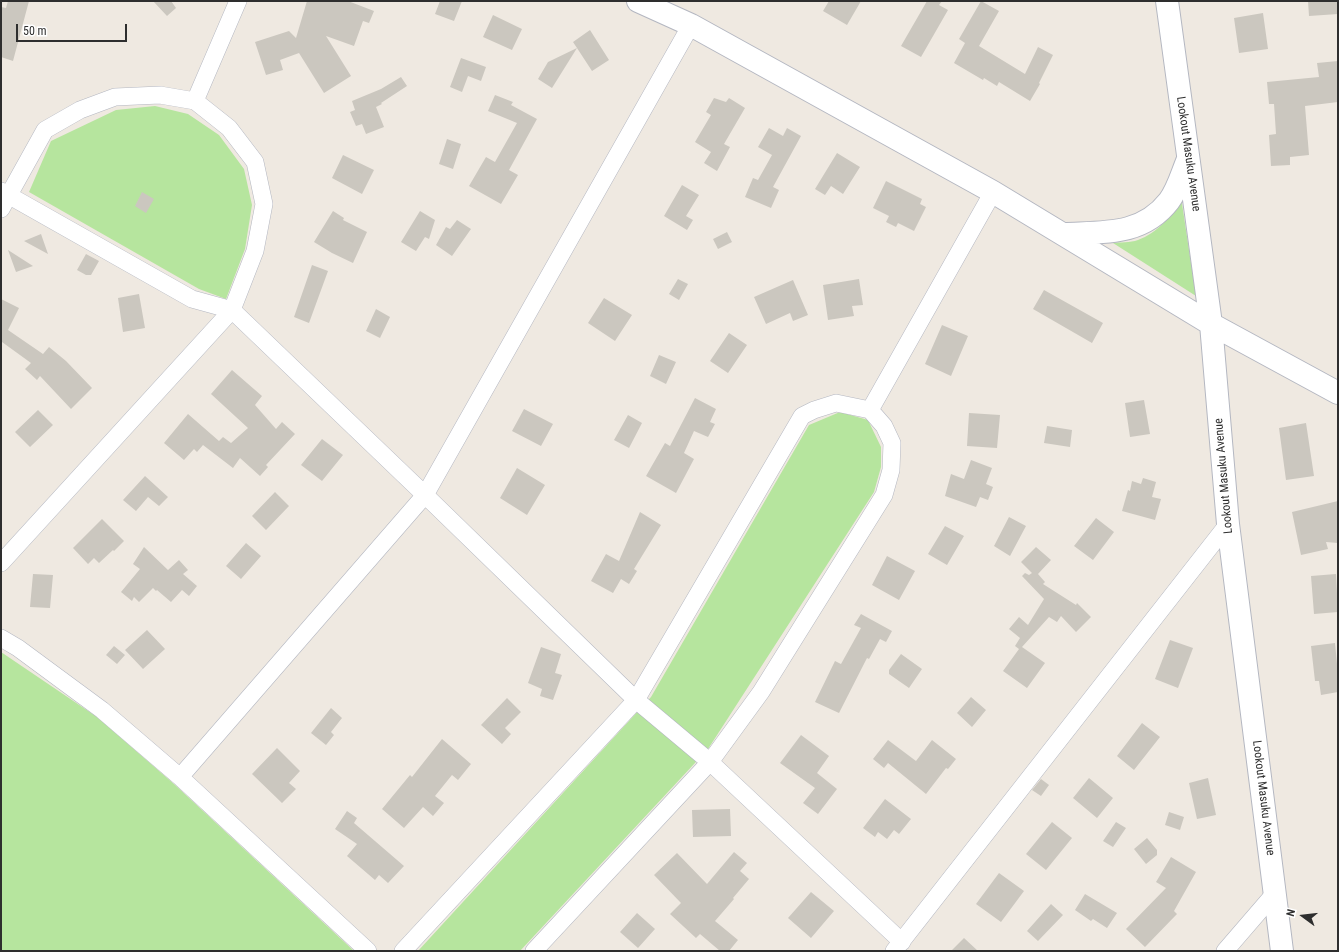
<!DOCTYPE html>
<style>
body{margin:0}
#map{position:relative;width:1339px;height:952px;overflow:hidden;background:#efe9e1;font-family:"Roboto Condensed",sans-serif}
canvas{display:block}
.frame{position:absolute;inset:0;border:2px solid #2e2e2e;pointer-events:none}
.north{position:absolute;left:1283px;top:896px;width:40px;height:40px;-webkit-text-stroke:3px #fff;paint-order:stroke;rotate:285deg;font-size:11px;font-weight:700;line-height:16px;text-align:center;color:#2e2e2e}
.north::after{content:'';display:block;margin:auto;width:14px;height:18px;background:#2e2e2e;clip-path:polygon(50% 0,100% 100%,50% 72%,0 100%)}
.scale{position:absolute;left:16px;top:24px;width:111px;height:18px;box-sizing:border-box;border:2px solid #2e2e2e;border-top:0;padding-left:5px;font-size:12px;line-height:14px;white-space:nowrap;color:#2e2e2e;-webkit-text-stroke:3px #fff;paint-order:stroke}
</style>
<div id="map">
<canvas width="1339" height="952"></canvas>
<div class="frame"></div>
<div class="north">N</div>
<div class="scale">50 m</div>
</div>
<script>
const context = document.querySelector('canvas').getContext('2d');
context.lineJoin = 'round';
function paint(path, color) { context.fillStyle = color; context.fill(path, 'evenodd'); }
function trace(path, color, width, dash) { context.strokeStyle = color; context.lineWidth = width; context.lineCap = dash ? 'butt' : 'round'; context.setLineDash(dash || []); context.stroke(path); }
function write(font, color, halo, rows, align = 'center') {
  context.font = font + ' "Roboto Condensed",sans-serif'; context.lineWidth = 4; context.setLineDash([]); context.textBaseline = 'middle'; context.strokeStyle = halo; context.fillStyle = color; for (const [text, x, y, turn = 0] of rows) {
    context.save(); context.translate(x, y); context.rotate((+turn || 0) * Math.PI / 180); context.textAlign = isNaN(turn) ? turn : align; if (halo) context.strokeText(text, 0, 0); context.fillText(text, 0, 0); context.restore();
  }
}
paint(new Path2D(`
 M 155,106 L 188,114 L 219,135 L 244,169 L 252,205 L 245,249 L 226,299 L 199,289 L 29,192 L 51,141 L 116,110 Z
 M 1181,197 L 1196,296 L 1113,243 C 1120,242 1130,243 1138,240 C 1157,233 1173,216 1181,197 Z
 M 840,412 L 868,420 L 881,447 L 881,467 L 874,492 L 708,749 L 520,951 L 418,951 L 651,697 L 809,425 Z
 M 1,652 L 97,717 L 174,784 L 354,951 L 1,951 Z`), '#b6e59e');
paint(new Path2D(`
 M 8,1 L 29,1 L 13,61 L 1,57 L 1,7 L 6,8 Z
 M 153,1 L 171,1 L 176,8 L 167,16 Z
 M 307,1 L 348,1 L 374,11 L 369,23 L 363,21 L 354,46 L 326,36 L 351,76 L 324,93 L 299,53 L 280,60 L 283,70 L 266,75 L 255,42 L 289,31 L 296,38 Z
 M 440,1 L 462,1 L 454,21 L 435,14 Z
 M 829,1 L 861,1 L 847,25 L 823,11 Z
 M 927,1 L 942,1 L 939,5 L 948,10 L 921,57 L 901,46 Z
 M 981,1 L 999,11 L 979,46 L 1025,74 L 1038,47 L 1053,55 L 1039,83 L 1040,84 L 1030,101 L 999,82 L 997,86 L 984,78 L 983,80 L 954,63 L 965,43 L 959,39 Z
 M 1308,1 L 1338,1 L 1338,14 L 1309,16 Z
 M 1263,13 L 1268,49 L 1239,53 L 1234,18 Z
 M 493,15 L 522,29 L 512,50 L 483,37 Z
 M 590,30 L 609,60 L 592,71 L 577,48 L 552,88 L 538,79 L 548,62 L 577,48 L 573,42 Z
 M 461,58 L 486,67 L 481,81 L 468,76 L 462,92 L 450,87 Z
 M 1338,61 L 1338,102 L 1305,106 L 1309,155 L 1290,157 L 1290,165 L 1271,166 L 1269,135 L 1276,134 L 1274,104 L 1269,104 L 1267,82 L 1319,77 L 1317,63 Z
 M 401,77 L 407,86 L 381,103 L 382,104 L 376,107 L 384,127 L 366,134 L 362,124 L 356,126 L 350,112 L 355,110 L 352,101 L 381,89 Z
 M 495,95 L 513,102 L 511,105 L 537,119 L 509,170 L 518,175 L 501,204 L 469,186 L 486,157 L 495,162 L 517,123 L 488,111 Z
 M 714,98 L 726,102 L 729,98 L 745,108 L 724,144 L 730,147 L 717,171 L 704,163 L 711,152 L 695,142 L 711,115 L 706,112 Z
 M 769,128 L 783,136 L 787,128 L 801,136 L 773,187 L 779,190 L 771,208 L 745,197 L 753,178 L 758,180 L 772,155 L 758,147 Z
 M 447,139 L 461,144 L 453,169 L 439,164 Z
 M 837,153 L 860,167 L 843,194 L 831,186 L 825,195 L 815,189 Z
 M 343,155 L 374,170 L 362,194 L 332,178 Z
 M 886,181 L 922,199 L 920,204 L 926,207 L 914,231 L 898,223 L 896,227 L 886,222 L 889,216 L 873,208 Z
 M 682,185 L 699,195 L 686,216 L 693,220 L 687,230 L 664,216 Z
 M 142,192 L 154,199 L 146,213 L 135,206 Z
 M 333,211 L 344,218 L 343,220 L 367,232 L 353,263 L 332,253 L 314,242 Z
 M 420,211 L 435,220 L 429,239 L 425,237 L 416,251 L 401,242 Z
 M 457,220 L 471,229 L 452,256 L 436,245 L 446,227 L 450,229 Z
 M 727,232 L 732,242 L 718,249 L 713,239 Z
 M 41,234 L 48,254 L 24,241 Z
 M 8,250 L 33,266 L 16,272 Z
 M 86,254 L 99,261 L 91,275 L 86,275 L 77,270 Z
 M 312,265 L 328,271 L 309,323 L 294,317 Z
 M 678,279 L 688,284 L 679,300 L 669,294 Z
 M 859,279 L 863,305 L 852,306 L 854,316 L 828,320 L 823,285 Z
 M 793,280 L 808,315 L 793,321 L 790,313 L 766,324 L 754,297 Z
 M 1044,290 L 1103,323 L 1092,343 L 1033,309 Z
 M 139,294 L 145,328 L 123,332 L 118,298 Z
 M 604,298 L 632,315 L 615,341 L 588,323 Z
 M 1,299 L 19,308 L 8,330 L 43,354 L 49,347 L 66,361 L 92,388 L 71,409 L 40,376 L 37,380 L 25,369 L 31,363 L 2,342 L 1,345 Z
 M 376,309 L 390,317 L 380,338 L 366,331 Z
 M 942,325 L 968,336 L 951,376 L 925,364 Z
 M 729,333 L 747,345 L 728,373 L 710,361 Z
 M 659,355 L 676,362 L 666,384 L 650,376 Z
 M 232,370 L 262,396 L 255,405 L 276,429 L 282,422 L 295,434 L 266,465 L 268,467 L 260,476 L 240,458 L 233,468 L 203,445 L 197,452 L 194,449 L 184,460 L 164,443 L 188,414 L 219,441 L 223,437 L 231,443 L 248,428 L 211,394 Z
 M 695,398 L 716,409 L 710,422 L 715,424 L 708,437 L 694,431 L 684,453 L 694,459 L 676,493 L 646,476 L 665,443 L 670,446 Z
 M 1144,400 L 1150,434 L 1130,437 L 1125,403 Z
 M 524,409 L 553,424 L 541,446 L 512,431 Z
 M 38,410 L 53,425 L 30,447 L 15,432 Z
 M 969,413 L 1000,415 L 997,448 L 967,446 Z
 M 628,415 L 642,423 L 629,448 L 614,440 Z
 M 1306,423 L 1314,476 L 1286,480 L 1279,428 Z
 M 1047,426 L 1072,430 L 1070,447 L 1044,443 Z
 M 322,439 L 343,455 L 322,481 L 301,465 Z
 M 971,460 L 992,468 L 986,484 L 993,487 L 988,500 L 980,497 L 976,507 L 945,496 L 951,474 L 964,479 Z
 M 517,468 L 545,485 L 527,515 L 500,498 Z
 M 145,476 L 168,497 L 159,506 L 148,497 L 136,511 L 123,500 Z
 M 1143,478 L 1156,482 L 1152,497 L 1161,499 L 1155,520 L 1122,511 L 1128,490 L 1130,491 L 1132,481 L 1141,484 Z
 M 275,492 L 289,506 L 266,530 L 252,516 Z
 M 1338,501 L 1338,543 L 1326,542 L 1328,549 L 1301,555 L 1292,512 Z
 M 640,512 L 661,525 L 634,569 L 637,571 L 629,584 L 621,579 L 613,593 L 591,581 L 606,554 L 619,561 Z
 M 1009,517 L 1026,526 L 1010,556 L 994,546 Z
 M 1096,518 L 1114,532 L 1093,560 L 1074,546 Z
 M 102,519 L 124,541 L 114,551 L 113,550 L 99,563 L 94,558 L 88,564 L 73,548 Z
 M 945,526 L 964,536 L 947,565 L 928,554 Z
 M 246,543 L 261,556 L 241,579 L 226,566 Z
 M 144,547 L 168,570 L 179,560 L 188,570 L 183,574 L 197,586 L 189,596 L 182,590 L 171,602 L 157,590 L 156,591 L 153,588 L 139,602 L 134,597 L 132,601 L 121,592 L 140,569 L 133,564 Z
 M 1036,547 L 1051,560 L 1038,574 L 1045,582 L 1043,584 L 1076,605 L 1077,603 L 1091,617 L 1076,632 L 1061,616 L 1057,622 L 1049,617 L 1022,647 L 1045,663 L 1027,688 L 1003,671 L 1019,649 L 1015,646 L 1020,638 L 1009,629 L 1019,617 L 1028,625 L 1044,599 L 1022,576 L 1025,573 L 1029,575 L 1032,573 L 1021,562 Z
 M 887,556 L 915,571 L 899,600 L 872,585 Z
 M 33,574 L 53,575 L 50,608 L 30,607 Z
 M 1336,574 L 1338,612 L 1314,614 L 1311,576 Z
 M 861,614 L 892,631 L 886,642 L 880,639 L 869,659 L 867,658 L 839,713 L 815,702 L 835,661 L 841,664 L 861,628 L 854,625 Z
 M 147,630 L 165,649 L 143,669 L 125,650 Z
 M 1170,640 L 1193,648 L 1178,688 L 1155,679 Z
 M 1335,643 L 1338,674 L 1338,692 L 1321,695 L 1319,681 L 1315,681 L 1311,646 Z
 M 114,646 L 125,655 L 117,664 L 106,655 Z
 M 541,647 L 561,654 L 555,673 L 562,675 L 553,700 L 540,696 L 542,689 L 528,683 Z
 M 901,654 L 922,669 L 909,688 L 889,674 L 889,670 Z
 M 971,697 L 986,710 L 972,727 L 957,713 Z
 M 507,698 L 521,712 L 505,728 L 511,734 L 502,744 L 481,725 Z
 M 331,708 L 342,718 L 331,732 L 334,735 L 326,745 L 311,733 Z
 M 1142,723 L 1160,737 L 1134,770 L 1117,756 Z
 M 801,735 L 829,756 L 817,773 L 837,789 L 818,814 L 803,803 L 815,788 L 780,763 Z
 M 442,739 L 471,764 L 458,780 L 452,775 L 435,796 L 444,803 L 433,816 L 423,807 L 404,828 L 382,809 L 410,775 L 412,777 Z
 M 888,740 L 916,761 L 932,740 L 956,759 L 948,769 L 946,768 L 926,794 L 888,763 L 884,768 L 873,759 Z
 M 277,748 L 300,771 L 289,783 L 296,789 L 282,803 L 252,774 Z
 M 1089,778 L 1113,798 L 1097,818 L 1073,798 Z
 M 1208,778 L 1216,815 L 1197,819 L 1189,783 Z
 M 1041,779 L 1049,785 L 1041,796 L 1032,790 Z
 M 885,799 L 911,819 L 899,834 L 894,830 L 887,839 L 878,832 L 875,837 L 863,828 Z
 M 730,809 L 731,836 L 693,837 L 692,810 Z
 M 347,811 L 357,818 L 354,823 L 404,866 L 388,883 L 379,875 L 375,880 L 347,856 L 357,844 L 335,829 Z
 M 1169,812 L 1184,817 L 1180,830 L 1165,825 Z
 M 1052,822 L 1072,838 L 1046,870 L 1026,854 Z
 M 1116,822 L 1126,828 L 1113,847 L 1103,841 Z
 M 1147,838 L 1157,850 L 1157,855 L 1146,864 L 1134,849 Z
 M 734,852 L 747,863 L 740,871 L 749,879 L 733,898 L 734,899 L 715,921 L 738,940 L 729,951 L 720,951 L 700,934 L 696,938 L 670,914 L 681,903 L 654,875 L 677,853 L 707,884 Z
 M 1171,857 L 1196,872 L 1174,911 L 1177,914 L 1145,947 L 1126,929 L 1166,888 L 1156,882 Z
 M 999,873 L 1024,891 L 1001,922 L 976,904 Z
 M 811,892 L 834,911 L 811,938 L 788,918 Z
 M 1085,894 L 1117,913 L 1107,928 L 1093,919 L 1091,921 L 1075,910 Z
 M 1051,904 L 1063,915 L 1038,941 L 1027,931 Z
 M 637,913 L 655,929 L 638,948 L 620,932 Z
 M 964,938 L 978,951 L 951,951 Z`), '#cbc7bf');
const street = new Path2D(`
 M 195,101 L 238,1
 M 1,191 L 192,299 L 232,310 L 425,495 L 636,700 L 710,762 L 902,942
 M 1,209 L 45,130 L 80,110 L 115,97 L 160,95 L 195,101 L 229,128 L 255,162 L 264,204 L 255,251 L 232,310 L 1,563
 M 870,410 L 993,192
 M 1,638 L 18,648 L 102,710 L 180,777 L 368,951
 M 180,777 L 425,495 L 691,25
 M 403,951 L 636,700 L 802,416 L 814,410 L 836,403 L 870,410 L 884,426 L 892,443 L 891,470 L 884,495 L 761,692 L 710,762 L 534,951
 M 894,951 L 1228,524
 M 1225,951 L 1275,893`);
const secondary = new Path2D(`
 M 638,1 L 691,25 L 993,192 L 1211,324 L 1338,393
 M 1167,1 L 1211,324 L 1228,524 L 1282,951
 M 1064,234 C 1103,232 1142,236 1169,201 C 1178,189 1182,173 1188,159`);
trace(street, '#b4b7c1', 18);
trace(secondary, '#b4b7c1', 24);
trace(street, '#fff', 17);
trace(secondary, '#fff', 22);
write('12px', '#2e2e2e', '#fff', [
 ["Lookout Masuku Avenue",1188,154,82],
 ["Lookout Masuku Avenue",1224,476,-95],
 ["Lookout Masuku Avenue",1263,798,83]
]);
</script>
